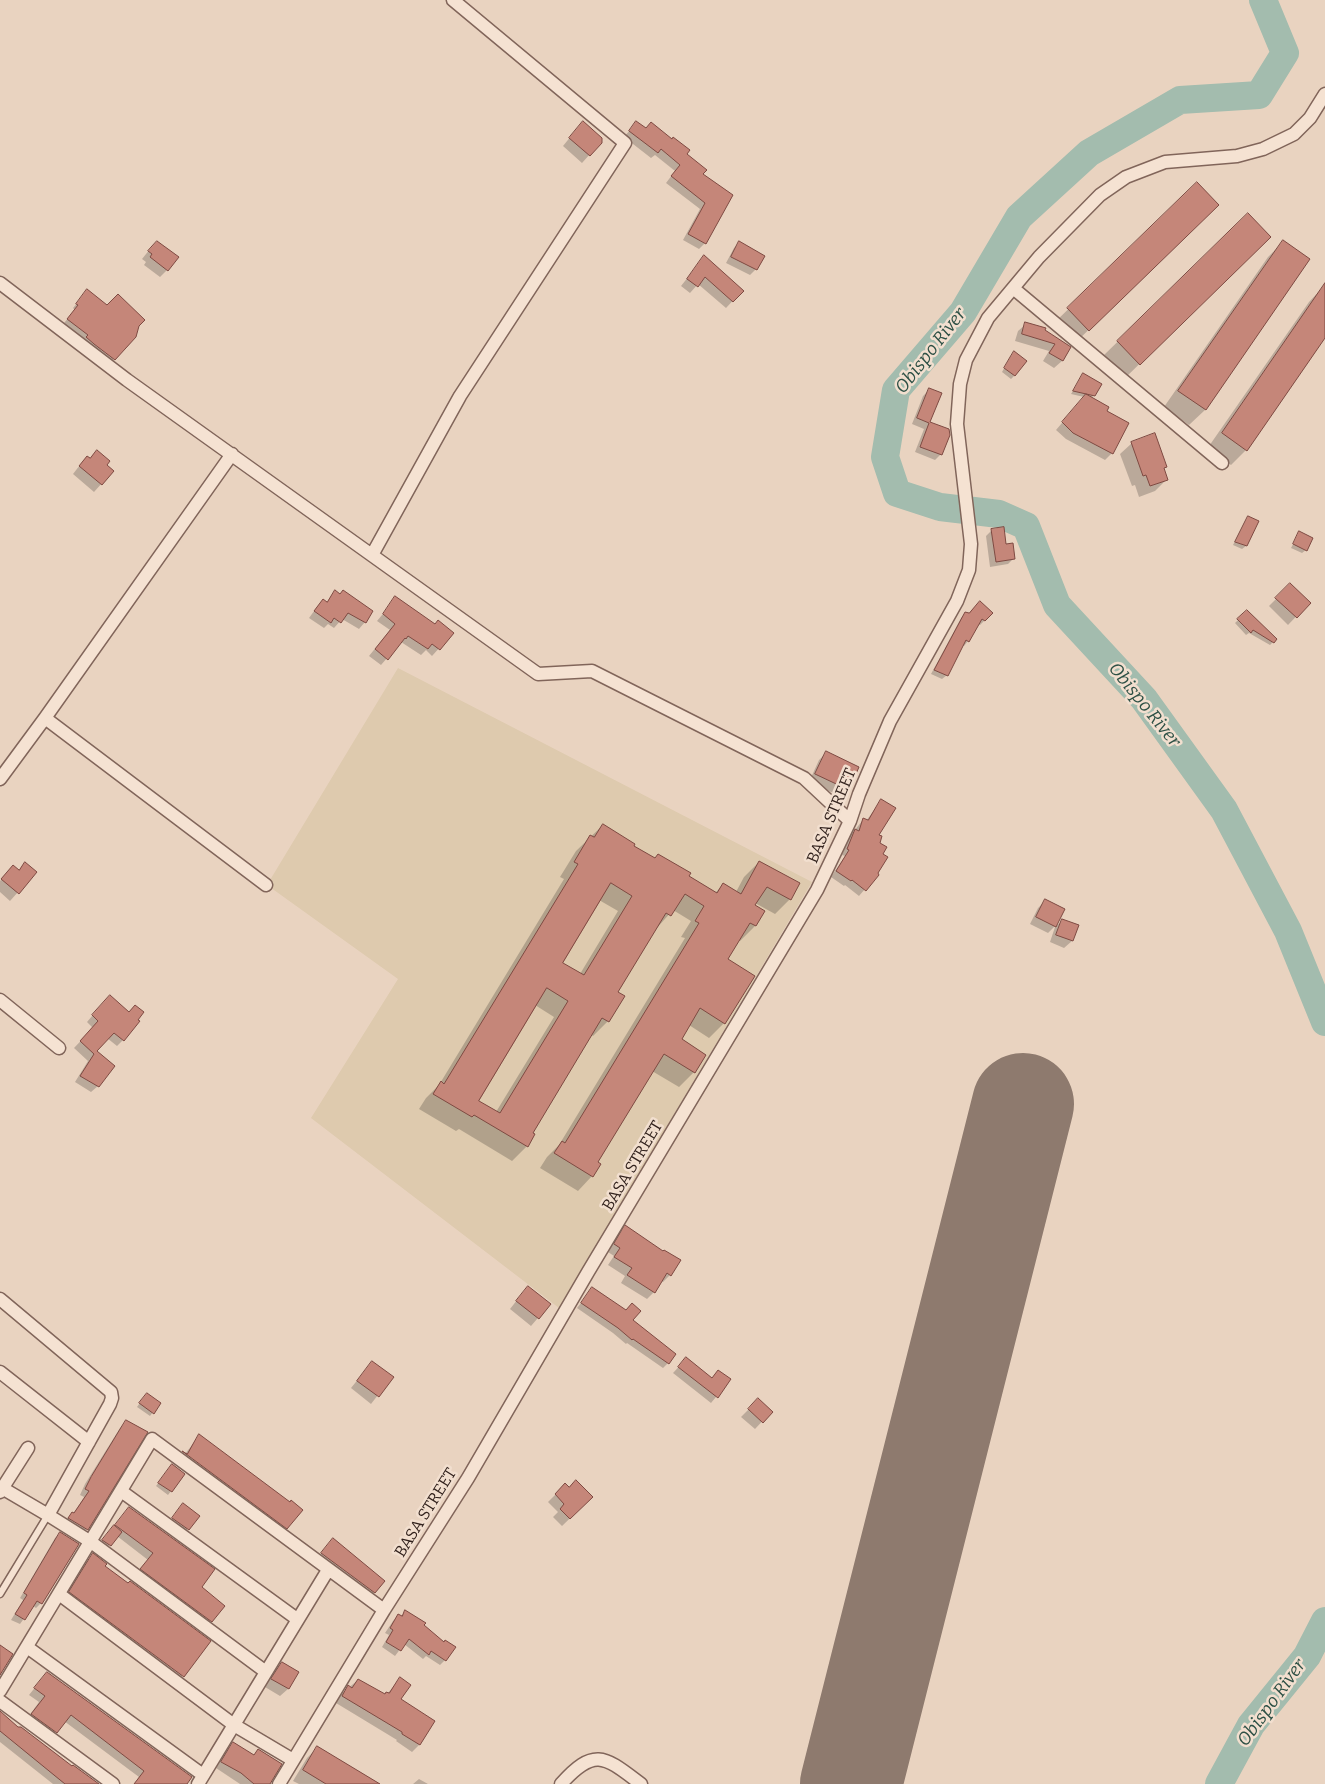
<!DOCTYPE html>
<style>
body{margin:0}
canvas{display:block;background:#e9d3c0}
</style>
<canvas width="1325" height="1784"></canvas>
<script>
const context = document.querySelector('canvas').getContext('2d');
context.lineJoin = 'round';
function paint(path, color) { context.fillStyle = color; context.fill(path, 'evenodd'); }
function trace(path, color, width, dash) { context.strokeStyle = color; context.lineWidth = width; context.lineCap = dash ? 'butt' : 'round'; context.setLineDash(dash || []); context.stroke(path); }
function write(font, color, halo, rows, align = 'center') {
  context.font = font + ' Bitter,serif'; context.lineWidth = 5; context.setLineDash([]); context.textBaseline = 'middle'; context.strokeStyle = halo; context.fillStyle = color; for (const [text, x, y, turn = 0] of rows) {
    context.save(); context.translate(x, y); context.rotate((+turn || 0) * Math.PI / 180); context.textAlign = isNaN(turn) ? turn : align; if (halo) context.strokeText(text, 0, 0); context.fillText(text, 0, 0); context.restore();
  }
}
paint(new Path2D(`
 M 398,668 L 812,882 L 559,1308 L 311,1118 L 398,979 L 267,885 Z`), '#decaae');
paint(new Path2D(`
 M 636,123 L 701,175 L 731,195 L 705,243 L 699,249 L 683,240 L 700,209 L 666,183 L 675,171 L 655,155 L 651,158 L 624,137 Z
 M 576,130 L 601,142 L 582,163 L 563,146 Z
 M 1197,184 L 1202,220 L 1073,345 L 1053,324 Z
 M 1248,214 L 1270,237 L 1124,379 L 1102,357 Z
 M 740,242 L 756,269 L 750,275 L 726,263 L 734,248 Z
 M 1283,242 L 1308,259 L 1205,410 L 1189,425 L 1164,407 L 1268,257 Z
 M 150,249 L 167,270 L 160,277 L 144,265 L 146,262 L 142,259 Z
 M 704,257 L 742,291 L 726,308 L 698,284 L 690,293 L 681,286 Z
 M 1324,286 L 1325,336 L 1246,450 L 1231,465 L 1207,449 L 1309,302 Z
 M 84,295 L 138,325 L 135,337 L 110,363 L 64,323 L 75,310 L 73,308 Z
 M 1026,324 L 1044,330 L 1069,348 L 1062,361 L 1054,368 L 1043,361 L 1049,351 L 1015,341 L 1018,331 Z
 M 1011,356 L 1014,376 L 1011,379 L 1002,372 Z
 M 1084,374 L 1094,395 L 1091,398 L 1105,412 L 1112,453 L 1105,460 L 1066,439 L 1056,430 L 1084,397 L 1071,394 Z
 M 929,390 L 928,422 L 949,435 L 941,454 L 935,460 L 915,452 L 924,429 L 912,424 L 923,396 Z
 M 1132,443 L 1167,479 L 1155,491 L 1139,497 L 1135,485 L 1132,486 L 1120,454 Z
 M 80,465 L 113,471 L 94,492 L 73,474 Z
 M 1248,518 L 1246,546 L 1242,549 L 1233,545 L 1245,521 Z
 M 992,530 L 1014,558 L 1008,564 L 990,567 L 986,536 Z
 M 1299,533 L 1306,550 L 1302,553 L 1291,548 Z
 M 1290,585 L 1309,603 L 1288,625 L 1269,606 Z
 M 335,592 L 365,622 L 359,629 L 342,619 L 334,628 L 328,624 L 324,628 L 309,618 L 317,607 L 323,601 L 326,603 Z
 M 396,598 L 434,626 L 452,634 L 432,656 L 426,650 L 421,655 L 401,642 L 381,665 L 369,656 L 390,630 L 377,621 Z
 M 1247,611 L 1273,642 L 1270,645 L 1249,633 L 1246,635 L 1235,623 Z
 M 965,613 L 992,613 L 980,625 L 978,624 L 968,641 L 964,646 L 962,645 L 947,675 L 942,679 L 931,674 L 961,618 Z
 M 826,753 L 848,789 L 840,796 L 809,782 L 819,760 Z
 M 881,801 L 877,836 L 876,874 L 877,875 L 859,896 L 845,885 L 844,886 L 831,877 L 845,856 L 842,855 L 849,837 L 863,820 L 866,821 Z
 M 603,825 L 632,846 L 688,876 L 715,893 L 723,885 L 736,892 L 744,877 L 759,862 L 790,899 L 775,914 L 755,903 L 753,906 L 763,912 L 755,926 L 740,941 L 738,940 L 727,959 L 724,1023 L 709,1038 L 689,1025 L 680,1040 L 705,1055 L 694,1072 L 679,1087 L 652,1071 L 596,1163 L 592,1176 L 578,1191 L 540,1168 L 547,1157 L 559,1145 L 685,938 L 681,937 L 691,921 L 673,910 L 655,930 L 617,993 L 623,996 L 608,1021 L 593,1036 L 591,1035 L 531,1133 L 527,1146 L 512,1161 L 459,1129 L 456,1131 L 419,1109 L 426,1098 L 439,1085 L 564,879 L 560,877 L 576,851 ZM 599,900 L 618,911 L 580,974 L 561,963 ZM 535,1005 L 554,1017 L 496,1112 L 477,1102 Z
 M 25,864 L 36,872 L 10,901 L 0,892 L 0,881 L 6,874 L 18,871 Z
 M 1045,901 L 1055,926 L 1048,933 L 1030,924 L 1038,908 Z
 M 1063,920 L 1078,926 L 1072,941 L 1064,948 L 1050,942 L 1055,927 Z
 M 103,1003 L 128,1013 L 135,1006 L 123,1040 L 117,1046 L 107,1038 L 95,1052 L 98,1086 L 91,1092 L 75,1082 L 88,1061 L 74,1048 L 93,1028 L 87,1022 Z
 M 626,1227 L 670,1275 L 663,1282 L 661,1281 L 654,1292 L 647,1299 L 621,1283 L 625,1276 L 608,1265 L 614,1256 L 608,1252 L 618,1234 Z
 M 592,1289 L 631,1320 L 668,1363 L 663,1368 L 627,1343 L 626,1344 L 613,1333 L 577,1308 Z
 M 521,1295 L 550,1304 L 531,1326 L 510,1309 Z
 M 686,1359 L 711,1379 L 718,1371 L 730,1380 L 711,1403 L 673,1373 Z
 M 372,1362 L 392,1377 L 371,1404 L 351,1388 Z
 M 144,1397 L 160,1403 L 150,1416 L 137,1407 Z
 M 758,1400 L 771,1412 L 755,1429 L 741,1417 Z
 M 126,1422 L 146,1433 L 87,1529 L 81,1535 L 63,1524 L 66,1519 L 73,1514 L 84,1497 L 80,1495 L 85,1484 L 120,1428 Z
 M 199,1436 L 287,1528 L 279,1535 L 176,1459 L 182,1453 L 185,1454 Z
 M 169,1469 L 184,1474 L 168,1495 L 156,1486 Z
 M 565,1485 L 569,1489 L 592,1497 L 562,1526 L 553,1517 L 558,1512 L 548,1502 Z
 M 183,1505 L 198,1516 L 181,1537 L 166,1526 Z
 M 124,1515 L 200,1587 L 211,1621 L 205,1627 L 135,1575 L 148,1560 L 117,1536 L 106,1549 L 100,1544 Z
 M 60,1534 L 41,1603 L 36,1608 L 33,1606 L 20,1624 L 11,1620 L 23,1600 L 20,1598 L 55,1538 Z
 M 326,1547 L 384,1582 L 367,1600 L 315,1561 Z
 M 93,1555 L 104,1566 L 209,1641 L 176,1684 L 63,1599 L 86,1562 Z
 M 405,1612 L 423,1626 L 445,1660 L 440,1665 L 426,1656 L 423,1659 L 404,1644 L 395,1656 L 382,1647 L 389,1635 L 385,1633 L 393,1621 L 398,1616 L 400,1617 Z
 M 282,1663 L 297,1672 L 288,1689 L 280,1696 L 265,1687 L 275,1670 Z
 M 400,1679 L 399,1700 L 433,1721 L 419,1745 L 412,1752 L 396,1741 L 397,1740 L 336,1703 L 341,1694 L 358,1680 L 384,1696 L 387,1694 Z
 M 41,1680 L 185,1784 L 134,1784 L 139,1777 L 64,1721 L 50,1738 L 26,1720 L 39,1702 L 29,1695 Z
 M 0,1712 L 18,1728 L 96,1784 L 53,1784 L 0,1742 Z
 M 233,1744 L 253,1756 L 258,1750 L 268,1784 L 240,1784 L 216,1768 L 227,1750 Z
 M 317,1748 L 378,1784 L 299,1784 L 293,1781 L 307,1758 Z
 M 419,1779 L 428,1784 L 413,1784 Z`), '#0003');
trace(new Path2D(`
 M 1263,0 L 1285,53 L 1259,95 L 1180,100 L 1089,153 L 1019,217 L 963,312 L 896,390 L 885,457 L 897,493 L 940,507 L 999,514 L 1026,526 L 1057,605 L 1144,699 L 1224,810 L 1288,931 L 1325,1022
 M 1219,1784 L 1251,1725 L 1307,1656 L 1325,1621`), '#a3bcae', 28);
trace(new Path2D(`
 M 851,1784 L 1023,1104`), '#8e7a6e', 102);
const building = new Path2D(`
 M 583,121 L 602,138 L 602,143 L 590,156 L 569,138 Z
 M 636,121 L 646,128 L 651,122 L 672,139 L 673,137 L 690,150 L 687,154 L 707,170 L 703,174 L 733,195 L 706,244 L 688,234 L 705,203 L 671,176 L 680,165 L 661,149 L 658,153 L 629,131 Z
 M 1197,182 L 1219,205 L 1089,331 L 1067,308 Z
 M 1248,213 L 1271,237 L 1140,365 L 1117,341 Z
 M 1283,240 L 1310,259 L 1206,410 L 1178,391 Z
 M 157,241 L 179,257 L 168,271 L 150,257 L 152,254 L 148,251 Z
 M 739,241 L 765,256 L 757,270 L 731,257 Z
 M 704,255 L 744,291 L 733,302 L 705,277 L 698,287 L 687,279 Z
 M 1325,283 L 1325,338 L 1247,451 L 1222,433 Z
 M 87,289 L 107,305 L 118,294 L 145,320 L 139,326 L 136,337 L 115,360 L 94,344 L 86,337 L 88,335 L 67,319 L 78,305 L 76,304 Z
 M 1025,322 L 1046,328 L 1045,330 L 1071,347 L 1063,361 L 1049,353 L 1055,344 L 1022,334 Z
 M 1014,351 L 1027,361 L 1015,376 L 1004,368 Z
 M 1083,373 L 1102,384 L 1095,396 L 1073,391 Z
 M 929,388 L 942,393 L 930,422 L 949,429 L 950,435 L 942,455 L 920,447 L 929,423 L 917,418 Z
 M 1086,394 L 1109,407 L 1107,411 L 1129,423 L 1113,454 L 1073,433 L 1062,422 Z
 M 1155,433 L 1167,467 L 1164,468 L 1168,480 L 1150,486 L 1146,475 L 1143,476 L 1131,442 Z
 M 97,450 L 110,461 L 107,465 L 114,471 L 102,485 L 79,466 L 87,456 L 90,458 Z
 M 1248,516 L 1259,521 L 1247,546 L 1235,542 Z
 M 1004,527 L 1006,544 L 1013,543 L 1015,559 L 996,562 L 991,529 Z
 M 1299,531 L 1313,538 L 1307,551 L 1293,544 Z
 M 1290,583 L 1311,603 L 1297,618 L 1275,598 Z
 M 335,590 L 340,594 L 343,590 L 373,611 L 366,623 L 348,613 L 341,623 L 334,618 L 331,623 L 314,611 L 323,599 L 327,602 Z
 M 395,596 L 435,624 L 438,620 L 454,633 L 440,650 L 432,644 L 428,649 L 408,636 L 406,639 L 405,638 L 388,660 L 375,649 L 395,624 L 383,614 Z
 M 980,601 L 993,613 L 985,621 L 982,619 L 969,642 L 966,640 L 948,676 L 934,670 L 965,612 L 969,613 Z
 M 1247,610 L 1277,639 L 1274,643 L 1253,630 L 1251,633 L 1237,619 Z
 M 826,751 L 859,767 L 849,790 L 815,774 Z
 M 881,799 L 896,808 L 879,835 L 882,836 L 880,843 L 887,847 L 883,854 L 888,857 L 878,873 L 879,875 L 866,891 L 852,880 L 851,881 L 836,871 L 849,850 L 847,849 L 855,829 L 859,831 L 863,818 L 868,820 Z
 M 603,824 L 635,844 L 634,846 L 655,858 L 658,854 L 691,873 L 689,876 L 717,893 L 723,883 L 741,894 L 759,861 L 800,883 L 791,900 L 767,887 L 755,905 L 765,911 L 756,926 L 750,923 L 728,959 L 755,976 L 725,1024 L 700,1008 L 682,1039 L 706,1055 L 695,1073 L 664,1054 L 598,1162 L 601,1164 L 593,1177 L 554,1153 L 562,1141 L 565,1143 L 699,923 L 695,921 L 704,906 L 685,894 L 671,916 L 666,913 L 618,992 L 625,996 L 609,1022 L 602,1018 L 533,1133 L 535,1134 L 528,1147 L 474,1115 L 472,1117 L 433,1094 L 441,1081 L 444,1084 L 578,864 L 574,862 L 590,835 L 594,837 ZM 611,883 L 632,896 L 584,975 L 563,963 ZM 547,988 L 568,1001 L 500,1113 L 479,1101 Z
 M 25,862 L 37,872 L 19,894 L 1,879 L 13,865 L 19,870 Z
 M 1045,899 L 1065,909 L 1056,927 L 1036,917 Z
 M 1062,919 L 1079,925 L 1073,941 L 1056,935 Z
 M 110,995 L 129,1012 L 135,1005 L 144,1012 L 138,1020 L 140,1021 L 124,1041 L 114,1033 L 97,1051 L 115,1066 L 99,1087 L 80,1076 L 94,1054 L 80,1041 L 98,1021 L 92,1015 Z
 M 625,1225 L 663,1251 L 664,1250 L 681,1260 L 671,1276 L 667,1273 L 655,1293 L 627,1275 L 632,1268 L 614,1257 L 620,1248 L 614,1244 Z
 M 528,1286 L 551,1304 L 539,1319 L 516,1301 Z
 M 592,1287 L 626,1310 L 632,1303 L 641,1311 L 633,1320 L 676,1354 L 669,1364 L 633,1339 L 632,1340 L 618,1328 L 581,1303 Z
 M 686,1357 L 712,1378 L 718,1370 L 731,1379 L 718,1398 L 678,1367 Z
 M 372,1361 L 394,1377 L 379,1397 L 357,1381 Z
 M 147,1393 L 161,1403 L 154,1414 L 139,1403 Z
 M 758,1398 L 773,1412 L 763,1423 L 748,1409 Z
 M 126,1420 L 148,1432 L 88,1530 L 68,1518 L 72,1512 L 74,1513 L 89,1491 L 85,1489 L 91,1477 Z
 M 199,1434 L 290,1502 L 291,1500 L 303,1510 L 287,1529 L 182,1451 L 187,1454 Z
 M 172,1464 L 185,1474 L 172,1492 L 158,1483 Z
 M 576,1480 L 593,1497 L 570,1519 L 560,1509 L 564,1504 L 555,1494 L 565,1483 L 569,1487 Z
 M 183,1503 L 200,1516 L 189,1530 L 172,1518 Z
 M 129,1507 L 215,1569 L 202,1587 L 225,1606 L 212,1622 L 140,1569 L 153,1553 L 115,1525 Z
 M 114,1525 L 122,1532 L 111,1546 L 102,1540 Z
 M 60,1532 L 79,1544 L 42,1604 L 37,1601 L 25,1620 L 15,1614 L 27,1595 L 24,1593 Z
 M 333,1538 L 385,1581 L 375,1593 L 321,1553 Z
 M 93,1553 L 107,1564 L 105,1566 L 128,1583 L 130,1581 L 211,1641 L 184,1677 L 69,1592 Z
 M 405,1610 L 426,1623 L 424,1625 L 444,1642 L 445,1640 L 456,1647 L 446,1661 L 431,1651 L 429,1655 L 409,1639 L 401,1651 L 386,1642 L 393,1630 L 390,1628 L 398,1614 L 402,1616 Z
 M 0,1645 L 13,1654 L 0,1675 Z
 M 282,1662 L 299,1672 L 289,1689 L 271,1679 Z
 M 47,1672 L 192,1777 L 187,1784 L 134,1784 L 144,1771 L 71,1715 L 57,1733 L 31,1714 L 45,1696 L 34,1688 Z
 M 400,1677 L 411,1685 L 401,1699 L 435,1721 L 420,1745 L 402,1734 L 402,1732 L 342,1696 L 348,1685 L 352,1688 L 358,1679 L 385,1694 L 386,1692 L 389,1693 Z
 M 0,1711 L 18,1727 L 21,1727 L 72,1766 L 73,1765 L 99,1784 L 65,1784 L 0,1731 Z
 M 233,1742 L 254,1755 L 258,1749 L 282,1764 L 270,1784 L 254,1784 L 241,1773 L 221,1762 Z
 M 317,1746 L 380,1784 L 326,1784 L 303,1770 Z`);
paint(building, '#c58679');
trace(building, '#7e4a42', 1);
const service = new Path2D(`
 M 0,1594 L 48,1515`);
const minor = new Path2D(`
 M 0,283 L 127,380 L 538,674 L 592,671 L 804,778 L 850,821
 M 1013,288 L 1222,463
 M 372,555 L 460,396 L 625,143 L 453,0
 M 45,718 L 266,885
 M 0,779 L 45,718 L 232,454
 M 0,1000 L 59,1048
 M 0,1299 L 111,1392 L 112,1398 L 110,1404 L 48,1515 L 91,1542 L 266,1672
 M 0,1372 L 89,1442
 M 2,1488 L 48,1515
 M 121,1491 L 297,1619
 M 0,1492 L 28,1448
 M 59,1594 L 234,1725 L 293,1760
 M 27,1647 L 203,1775
 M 0,1691 L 152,1439 L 384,1610
 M 0,1701 L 113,1784
 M 198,1784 L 328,1570
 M 279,1784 L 384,1610 L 468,1478 L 588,1272 L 817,890 L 850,821 L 859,794 L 890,721 L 957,601 L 969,570 L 971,544 L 957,424 L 960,384 L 966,360 L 988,318 L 1039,257 L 1100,195 L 1126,177 L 1165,162 L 1237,156 L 1263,149 L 1294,134 L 1310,118 L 1325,94
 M 561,1784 C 595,1746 605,1757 641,1784`);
trace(service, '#81655a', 9);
trace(minor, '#81655a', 15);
trace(service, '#f5e2d2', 6);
trace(minor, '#f5e2d2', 12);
write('16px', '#32221d', '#f2dfcf', [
 ["BASA STREET",832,816,-67],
 ["BASA STREET",633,1166,-59],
 ["BASA STREET",426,1513,-58]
]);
write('italic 18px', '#2d5045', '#f2dfcf', [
 ["Obispo River",931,351,-52],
 ["Obispo River",1144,705,51],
 ["Obispo River",1272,1703,-54]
]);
</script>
